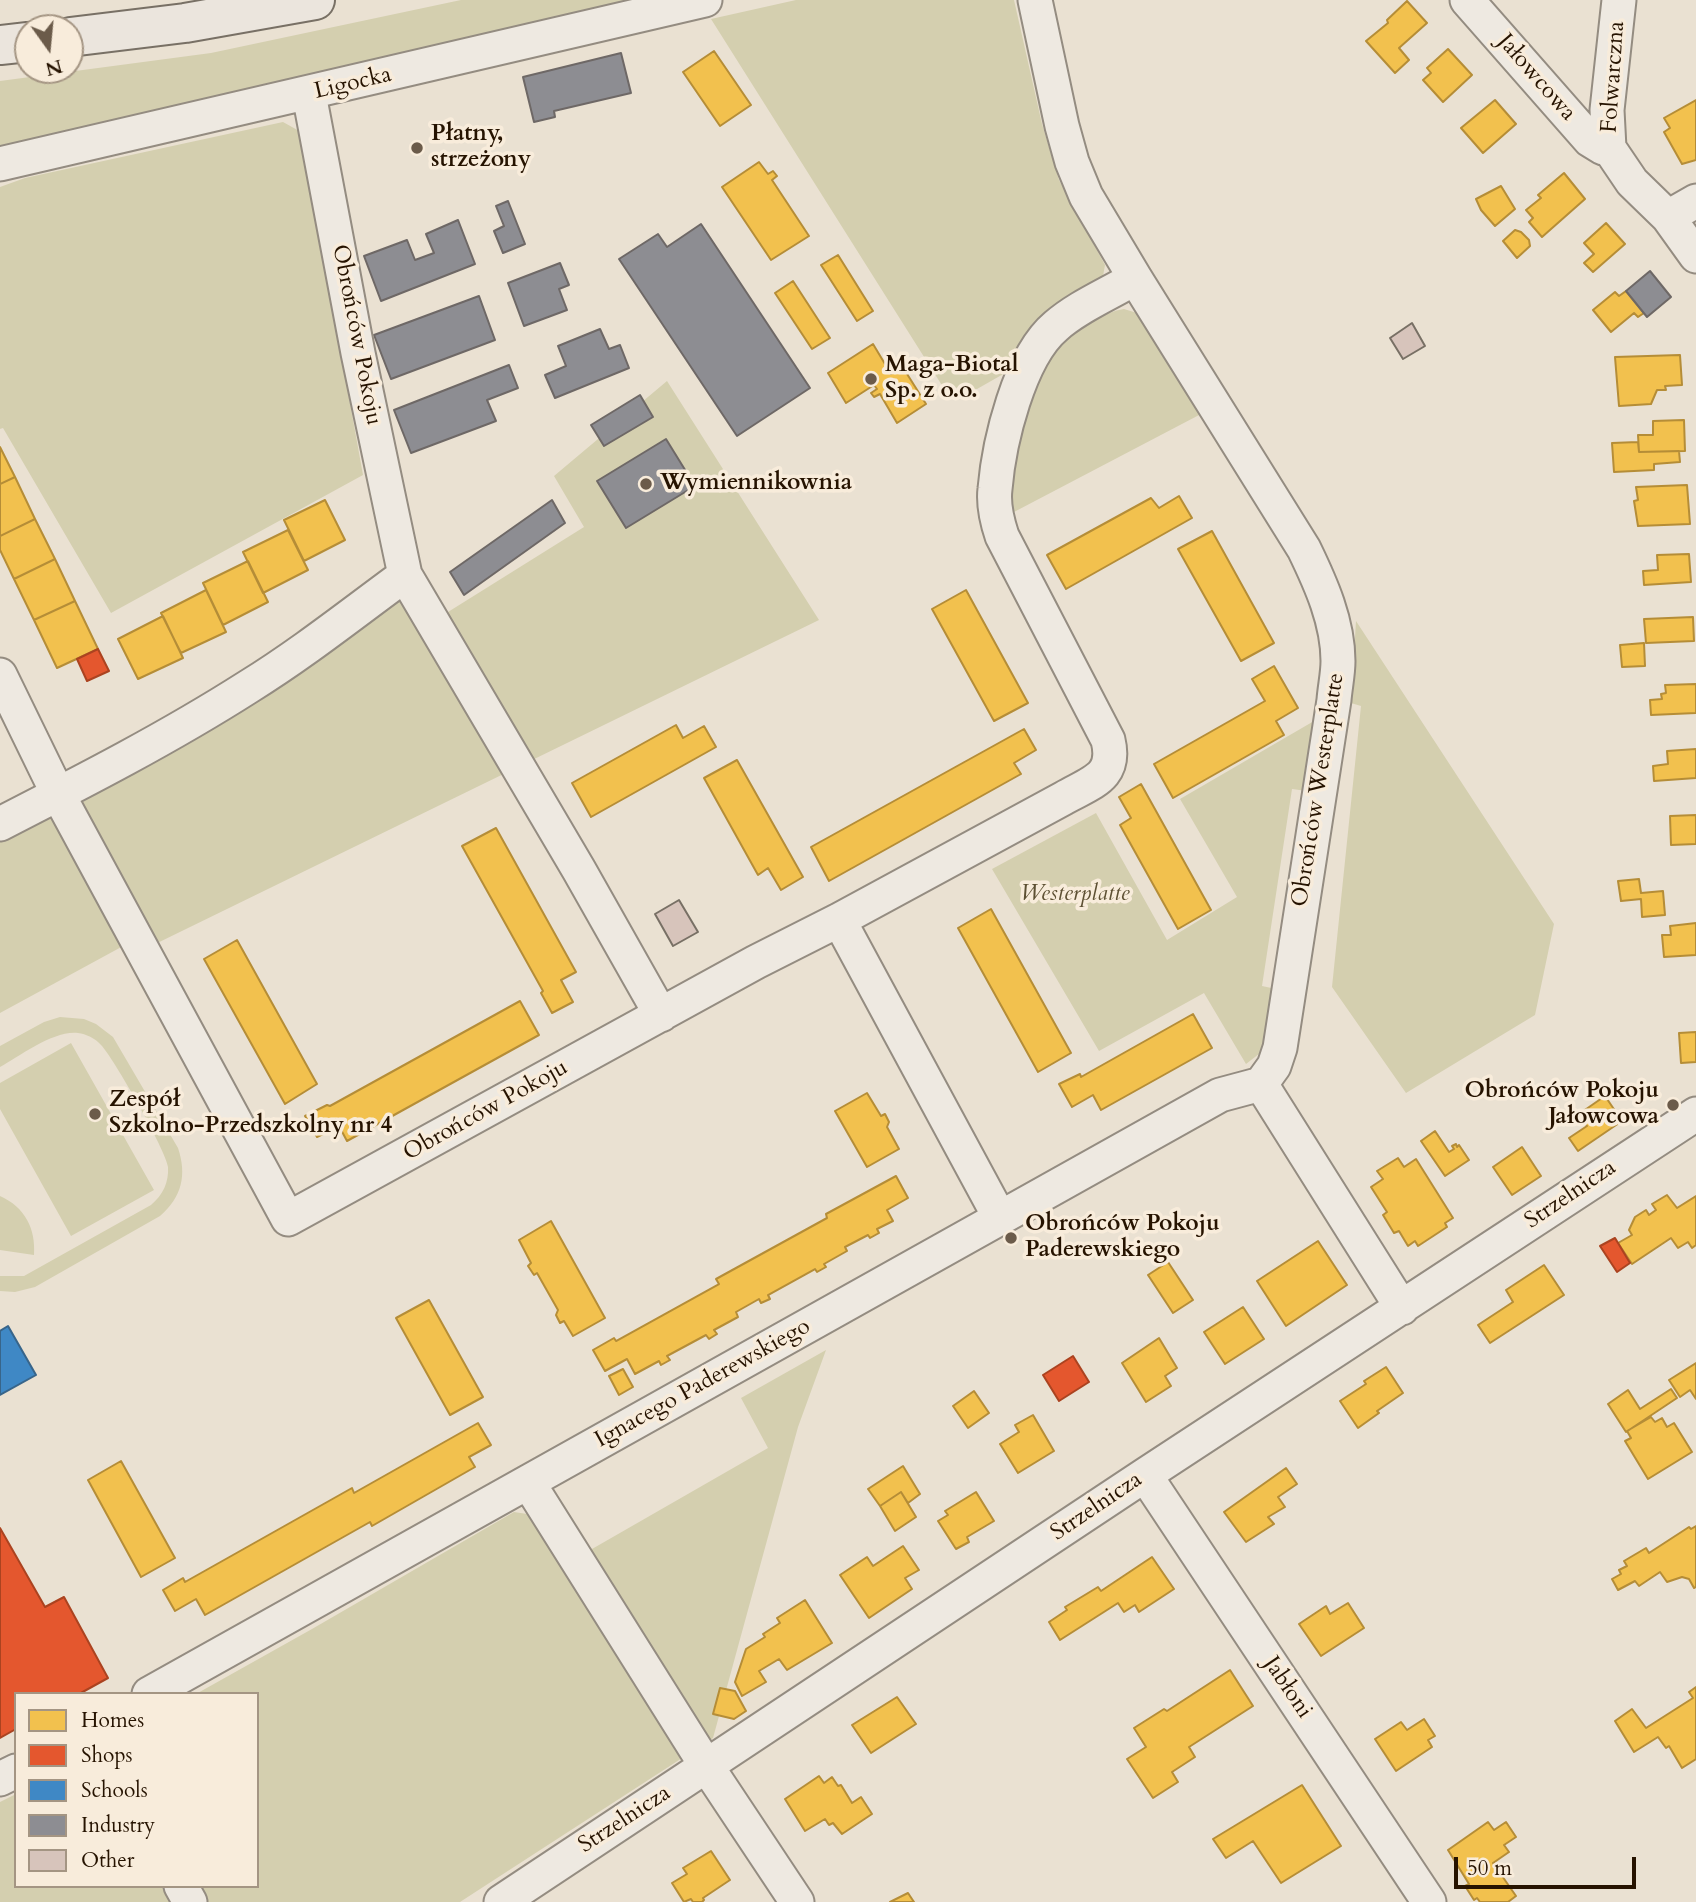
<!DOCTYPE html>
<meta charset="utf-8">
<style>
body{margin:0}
#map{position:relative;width:1696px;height:1902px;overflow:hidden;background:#eae1d2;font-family:Cardo,serif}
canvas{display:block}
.legend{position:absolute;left:14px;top:1692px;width:245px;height:196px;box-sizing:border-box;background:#f8ecdb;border:2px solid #a49583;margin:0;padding:9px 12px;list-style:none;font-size:21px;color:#261300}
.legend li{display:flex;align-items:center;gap:14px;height:35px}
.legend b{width:35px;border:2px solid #a49583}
.north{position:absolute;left:14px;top:14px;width:70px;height:70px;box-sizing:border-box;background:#f8ecdb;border:2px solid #a49583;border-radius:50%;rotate:165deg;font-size:19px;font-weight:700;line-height:28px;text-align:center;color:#261300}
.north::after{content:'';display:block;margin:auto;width:24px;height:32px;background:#6b5b4a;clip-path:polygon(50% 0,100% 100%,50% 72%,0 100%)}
.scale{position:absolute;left:1454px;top:1857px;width:182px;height:32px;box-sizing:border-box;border:4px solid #261300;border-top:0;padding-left:9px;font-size:21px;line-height:24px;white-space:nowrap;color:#261300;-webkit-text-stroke:5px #f8ecdb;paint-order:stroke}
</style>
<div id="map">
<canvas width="1696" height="1902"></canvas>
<ul class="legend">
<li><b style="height:19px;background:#f2c14e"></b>Homes</li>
<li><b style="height:19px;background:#e4572e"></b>Shops</li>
<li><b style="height:19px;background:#3f88c5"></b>Schools</li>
<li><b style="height:19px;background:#8d8d92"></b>Industry</li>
<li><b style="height:19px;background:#d7c4bb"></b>Other</li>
</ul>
<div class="north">N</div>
<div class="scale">50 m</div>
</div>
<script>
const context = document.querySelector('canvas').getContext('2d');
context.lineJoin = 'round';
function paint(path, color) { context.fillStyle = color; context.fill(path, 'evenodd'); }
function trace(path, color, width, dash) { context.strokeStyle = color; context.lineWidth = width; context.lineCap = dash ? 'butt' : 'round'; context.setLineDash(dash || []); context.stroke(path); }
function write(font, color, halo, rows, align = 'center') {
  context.font = font + ' Cardo,serif'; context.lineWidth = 7; context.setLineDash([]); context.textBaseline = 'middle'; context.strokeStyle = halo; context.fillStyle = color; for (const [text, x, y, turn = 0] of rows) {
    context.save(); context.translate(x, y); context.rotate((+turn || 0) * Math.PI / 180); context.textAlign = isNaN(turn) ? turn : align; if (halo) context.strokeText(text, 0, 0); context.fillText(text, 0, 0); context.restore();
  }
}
paint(new Path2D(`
 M 461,0 L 656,0 L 0,154 L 0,81 L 211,53 Z
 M 796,0 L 1014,0 L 1042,124 L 1059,180 L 1105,265 L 1103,276 L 1059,302 L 1041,316 L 1014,368 L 977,389 L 943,387 L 711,19 Z
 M 283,122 L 301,132 L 363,475 L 111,613 L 3,428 L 0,429 L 0,187 L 25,178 Z
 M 1124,309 L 1137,313 L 1201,414 L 1014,512 C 1006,471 1035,367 1067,339 C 1081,326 1105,312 1124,309 Z
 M 667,381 L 819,620 L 143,950 L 136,939 L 0,1013 L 0,824 L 405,575 L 432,622 L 584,527 L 554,476 Z
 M 1356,621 L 1554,924 L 1535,1015 L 1406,1093 L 1332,987 L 1361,706 L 1351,703 Z
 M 1314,721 L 1307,791 L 1292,789 L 1262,986 L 1276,989 L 1264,1050 L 1246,1064 L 1204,993 L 1099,1051 L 992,869 L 1096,813 L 1167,940 L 1237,897 L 1180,799 Z
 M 60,1017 L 84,1019 L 96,1024 L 113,1037 L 178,1148 C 187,1175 182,1197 160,1216 L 35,1287 L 15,1292 L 0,1291 L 0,1276 L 24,1276 L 151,1205 C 163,1195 169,1182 168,1167 C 167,1152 113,1057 101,1045 C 95,1038 86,1034 78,1033 C 54,1030 20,1056 0,1067 L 0,1046 L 44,1022 Z
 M 71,1043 L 154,1190 L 71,1236 L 0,1109 L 0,1083 Z
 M 0,1196 C 25,1207 36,1229 34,1255 L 0,1250 Z
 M 826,1350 L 798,1427 L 713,1738 L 460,1902 L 0,1902 L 0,1802 L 16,1794 L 16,1886 L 257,1886 L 257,1694 L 196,1694 L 312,1629 L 514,1512 L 527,1514 L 532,1522 L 592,1549 L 768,1448 L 741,1398 Z`), '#d4cfaf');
const homes = new Path2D(`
 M 1407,1 L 1427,23 L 1399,48 L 1409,60 L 1395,73 L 1366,41 L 1388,23 L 1387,20 Z
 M 1448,49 L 1472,75 L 1443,102 L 1423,80 L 1431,73 L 1427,68 Z
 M 714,51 L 751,105 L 720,126 L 683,72 Z
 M 1495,100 L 1516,124 L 1483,153 L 1461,128 Z
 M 1696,100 L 1696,160 L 1682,164 L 1664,132 L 1670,128 L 1664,118 Z
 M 759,162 L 768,174 L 773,171 L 777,176 L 772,180 L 809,236 L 771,260 L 722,187 Z
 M 1564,173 L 1585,199 L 1542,237 L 1529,222 L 1533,218 L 1526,210 L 1541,198 L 1538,195 Z
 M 1501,186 L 1515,209 L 1495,226 L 1481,210 L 1476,199 Z
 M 1606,223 L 1625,244 L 1593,272 L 1584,263 L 1594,254 L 1584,243 Z
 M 1515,230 L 1521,232 L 1529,240 L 1530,246 L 1517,258 L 1503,241 Z
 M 838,255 L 873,311 L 857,321 L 821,265 Z
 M 793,281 L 830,338 L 812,349 L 775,293 Z
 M 1626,291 L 1644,313 L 1638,317 L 1634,313 L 1611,332 L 1593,310 L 1615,292 L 1619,296 Z
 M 873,344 L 891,374 L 902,366 L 926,404 L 897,423 L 880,394 L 874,397 L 871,393 L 877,389 L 874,385 L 846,403 L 828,373 Z
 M 1680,355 L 1682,385 L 1665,386 L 1666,390 L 1657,390 L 1651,404 L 1619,406 L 1615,357 Z
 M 1684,420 L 1685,451 L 1639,452 L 1638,435 L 1653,435 L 1653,421 Z
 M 1638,442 L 1639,452 L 1679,451 L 1680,462 L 1654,464 L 1654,470 L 1614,472 L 1612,443 Z
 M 0,447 L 15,477 L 0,484 Z
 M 15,477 L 35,519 L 0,536 L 0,484 Z
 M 1687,485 L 1690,524 L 1638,526 L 1634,501 L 1638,500 L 1636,487 Z
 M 1179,496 L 1192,518 L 1066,589 L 1047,555 L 1151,498 L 1159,508 Z
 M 325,500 L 345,540 L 304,561 L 284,520 Z
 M 35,519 L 55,559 L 14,579 L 0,550 L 0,536 Z
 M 288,530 L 308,570 L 263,593 L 243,552 Z
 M 1212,531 L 1274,643 L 1241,661 L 1178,549 Z
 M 1689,554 L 1691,582 L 1644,585 L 1643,571 L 1658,570 L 1657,555 Z
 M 55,559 L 75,601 L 34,620 L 14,579 Z
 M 248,561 L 268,602 L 223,625 L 203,583 Z
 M 206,590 L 226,632 L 181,653 L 161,613 Z
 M 966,590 L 1028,703 L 994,721 L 932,609 Z
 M 75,601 L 98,649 L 57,668 L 34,620 Z
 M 163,616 L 183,658 L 138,679 L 118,639 Z
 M 1693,617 L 1694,641 L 1646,643 L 1644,619 Z
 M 1644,643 L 1645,666 L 1622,667 L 1620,645 Z
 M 1274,666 L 1298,708 L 1276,721 L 1284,735 L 1173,798 L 1154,764 L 1265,701 L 1252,679 Z
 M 1696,684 L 1696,713 L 1651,715 L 1650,700 L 1662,699 L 1661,694 L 1666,693 L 1665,685 Z
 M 676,725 L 683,738 L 704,726 L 716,747 L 591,817 L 572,783 Z
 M 1024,729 L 1036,750 L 1014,763 L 1021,774 L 829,881 L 811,847 Z
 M 1696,749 L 1696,778 L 1654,781 L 1653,766 L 1668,764 L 1667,751 Z
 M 737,760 L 803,877 L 781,890 L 768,868 L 758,875 L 704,778 Z
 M 1141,784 L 1211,910 L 1178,929 L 1120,825 L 1131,818 L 1119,797 Z
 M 1696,815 L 1696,844 L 1671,845 L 1670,816 Z
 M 496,828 L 576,972 L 561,980 L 573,1002 L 552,1013 L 541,993 L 543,991 L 462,846 Z
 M 1639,879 L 1641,893 L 1663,891 L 1665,915 L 1642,917 L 1641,899 L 1621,901 L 1618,881 Z
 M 991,909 L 1071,1053 L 1038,1072 L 958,928 Z
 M 1696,923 L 1696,955 L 1664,957 L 1662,935 L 1671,935 L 1670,926 Z
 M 237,940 L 317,1084 L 285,1104 L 204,959 Z
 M 520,1001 L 539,1035 L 347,1141 L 339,1126 L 317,1137 L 305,1116 L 327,1105 L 330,1106 Z
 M 1193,1014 L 1212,1048 L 1101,1110 L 1093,1095 L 1072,1107 L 1059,1084 L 1080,1074 L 1081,1077 Z
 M 1696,1032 L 1696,1062 L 1681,1063 L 1679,1033 Z
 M 867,1093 L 881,1116 L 885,1114 L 889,1122 L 887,1127 L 899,1149 L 867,1167 L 835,1111 Z
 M 1605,1096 L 1622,1121 L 1578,1151 L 1569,1138 L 1587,1126 L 1579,1114 Z
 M 1435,1131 L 1449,1152 L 1454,1149 L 1452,1146 L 1456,1144 L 1457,1147 L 1459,1145 L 1469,1160 L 1445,1176 L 1421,1141 Z
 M 1522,1147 L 1541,1176 L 1512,1195 L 1493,1167 Z
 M 1398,1158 L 1404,1167 L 1416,1159 L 1453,1218 L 1445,1223 L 1447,1227 L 1418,1246 L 1415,1241 L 1408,1246 L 1399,1231 L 1394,1233 L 1383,1215 L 1387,1212 L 1371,1187 L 1383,1179 L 1377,1171 Z
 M 896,1176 L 908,1198 L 887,1210 L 893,1221 L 877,1229 L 879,1233 L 870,1238 L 868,1235 L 845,1247 L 847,1251 L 824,1264 L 826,1267 L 817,1272 L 815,1269 L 768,1295 L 770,1299 L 761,1303 L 759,1299 L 736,1312 L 738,1317 L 714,1330 L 717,1334 L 709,1339 L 706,1335 L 667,1356 L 670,1360 L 661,1365 L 659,1361 L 635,1374 L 627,1359 L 605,1371 L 593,1350 L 614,1338 L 616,1341 L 719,1284 L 716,1279 L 827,1218 L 826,1214 Z
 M 1667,1195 L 1677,1208 L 1696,1196 L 1696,1245 L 1692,1248 L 1688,1242 L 1678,1248 L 1671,1238 L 1632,1264 L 1618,1243 L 1632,1235 L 1629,1230 L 1635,1217 L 1646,1210 L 1649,1215 L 1656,1210 L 1652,1204 Z
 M 551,1221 L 605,1318 L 573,1336 L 564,1321 L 560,1323 L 556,1315 L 558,1310 L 537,1273 L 534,1275 L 528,1266 L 531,1263 L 519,1240 Z
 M 1318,1241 L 1347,1285 L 1286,1326 L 1257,1281 Z
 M 1168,1262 L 1193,1300 L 1173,1313 L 1148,1275 Z
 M 1544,1265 L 1564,1295 L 1490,1343 L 1478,1325 L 1513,1302 L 1506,1290 Z
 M 429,1300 L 483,1397 L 450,1415 L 396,1318 Z
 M 1243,1307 L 1264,1339 L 1225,1364 L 1204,1332 Z
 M 1159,1338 L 1177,1368 L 1165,1376 L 1171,1386 L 1146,1402 L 1122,1363 Z
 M 1696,1363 L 1696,1399 L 1690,1390 L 1680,1397 L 1669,1380 Z
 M 1386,1367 L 1403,1393 L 1377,1411 L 1379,1413 L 1358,1428 L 1340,1401 L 1366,1384 L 1364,1381 Z
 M 623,1369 L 633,1387 L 619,1395 L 609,1376 Z
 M 1671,1389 L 1677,1398 L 1626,1432 L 1608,1404 L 1628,1390 L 1640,1409 Z
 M 974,1391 L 989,1413 L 968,1428 L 953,1406 Z
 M 1033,1415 L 1054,1451 L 1018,1473 L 1000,1444 L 1019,1432 L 1015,1425 Z
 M 1651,1417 L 1655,1422 L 1662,1418 L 1667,1427 L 1674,1423 L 1692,1452 L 1648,1479 L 1625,1441 L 1631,1438 L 1627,1431 Z
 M 478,1423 L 491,1445 L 469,1457 L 475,1467 L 372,1526 L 370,1522 L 205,1615 L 196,1599 L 175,1611 L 163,1590 L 183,1578 L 185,1582 L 352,1488 L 354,1493 Z
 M 121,1461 L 175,1558 L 141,1577 L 88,1480 Z
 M 903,1466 L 920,1494 L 908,1503 L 901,1492 L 880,1506 L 868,1489 Z
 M 1286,1468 L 1297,1484 L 1278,1497 L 1285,1507 L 1268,1517 L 1274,1524 L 1246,1542 L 1224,1512 Z
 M 901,1492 L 916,1517 L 895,1531 L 880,1506 Z
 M 976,1492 L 994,1521 L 967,1537 L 969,1542 L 956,1549 L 938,1521 L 948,1515 L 945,1511 Z
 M 1696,1526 L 1696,1587 L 1694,1588 L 1689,1579 L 1682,1577 L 1667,1582 L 1660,1572 L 1639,1586 L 1635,1581 L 1618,1590 L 1612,1579 L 1621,1574 L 1619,1570 L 1627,1566 L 1624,1561 L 1646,1548 L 1649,1553 L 1689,1527 L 1691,1529 Z
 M 903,1546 L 919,1570 L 905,1578 L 912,1589 L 869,1618 L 840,1575 L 867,1557 L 873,1566 Z
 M 1152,1557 L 1174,1589 L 1139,1612 L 1135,1605 L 1124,1612 L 1118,1603 L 1060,1640 L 1049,1622 L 1067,1610 L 1065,1607 L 1098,1587 L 1101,1591 Z
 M 805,1600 L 832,1643 L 787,1670 L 779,1659 L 759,1671 L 766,1682 L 742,1696 L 735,1682 L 746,1649 L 765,1637 L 763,1634 L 780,1623 L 777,1618 Z
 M 1348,1603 L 1364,1628 L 1321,1656 L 1299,1624 L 1326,1606 L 1330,1614 Z
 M 1230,1670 L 1253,1706 L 1189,1747 L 1195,1757 L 1172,1772 L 1178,1782 L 1153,1798 L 1127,1759 L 1146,1747 L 1134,1728 L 1164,1709 L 1167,1711 Z
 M 1696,1687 L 1696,1759 L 1682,1768 L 1669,1746 L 1666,1748 L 1658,1737 L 1634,1752 L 1615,1721 L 1632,1709 L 1646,1728 L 1693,1698 L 1689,1692 Z
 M 720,1688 L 735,1691 L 746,1711 L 734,1719 L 713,1714 Z
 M 897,1697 L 916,1724 L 871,1753 L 852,1725 Z
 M 1424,1719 L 1435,1736 L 1428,1740 L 1432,1747 L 1396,1771 L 1375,1739 L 1401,1722 L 1407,1730 Z
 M 819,1776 L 824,1783 L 832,1777 L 838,1786 L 841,1785 L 852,1803 L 861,1797 L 872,1814 L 842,1834 L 833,1823 L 829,1825 L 825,1819 L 805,1831 L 785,1799 Z
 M 1302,1785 L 1341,1846 L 1281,1883 L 1253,1841 L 1226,1858 L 1213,1839 Z
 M 1488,1822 L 1494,1830 L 1506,1822 L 1516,1837 L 1504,1845 L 1509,1852 L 1493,1863 L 1516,1896 L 1508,1902 L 1480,1902 L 1477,1898 L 1474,1900 L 1465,1886 L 1469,1884 L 1448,1850 Z
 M 711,1851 L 730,1880 L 703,1898 L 704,1900 L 702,1902 L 693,1902 L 691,1899 L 684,1902 L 672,1883 L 687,1874 L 683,1868 Z
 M 908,1893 L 914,1902 L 890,1902 Z`);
paint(homes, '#f2c14e');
trace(homes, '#b58d37', 2);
const shops = new Path2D(`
 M 98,649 L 109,671 L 87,681 L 77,659 Z
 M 1615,1238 L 1630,1263 L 1617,1272 L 1600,1246 Z
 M 1073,1356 L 1089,1382 L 1059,1401 L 1043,1375 Z
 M 0,1528 L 45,1607 L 64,1597 L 108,1678 L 79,1694 L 16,1694 L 16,1729 L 0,1738 Z`);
paint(shops, '#e4572e');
trace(shops, '#ab4320', 2);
const schools = new Path2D(`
 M 8,1326 L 36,1375 L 0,1395 L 0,1331 Z`);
paint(schools, '#3f88c5');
trace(schools, '#38658a', 2);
const industry = new Path2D(`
 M 621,53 L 631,93 L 554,111 L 555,117 L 534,122 L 523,77 Z
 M 508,201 L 525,244 L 503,253 L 494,231 L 504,226 L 496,206 Z
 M 458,220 L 475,264 L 381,301 L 364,256 L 407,240 L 415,260 L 434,253 L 426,234 Z
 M 701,224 L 810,388 L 737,436 L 619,259 L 658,234 L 667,247 Z
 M 560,263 L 569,285 L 559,289 L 567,310 L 524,326 L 508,283 Z
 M 1650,271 L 1671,297 L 1647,317 L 1626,291 Z
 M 479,296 L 495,340 L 391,379 L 374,335 Z
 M 600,329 L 609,349 L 620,345 L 629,368 L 555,398 L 545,375 L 566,366 L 558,346 Z
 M 509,365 L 518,388 L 487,400 L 496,421 L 411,453 L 394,410 Z
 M 640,395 L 653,417 L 604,446 L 591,425 Z
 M 666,439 L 695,486 L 626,528 L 597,481 Z
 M 552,500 L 565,523 L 464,595 L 450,572 Z`);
paint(industry, '#8d8d92');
trace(industry, '#6e6866', 2);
const building = new Path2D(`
 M 1412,323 L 1425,346 L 1403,359 L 1390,338 Z
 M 679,900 L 698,932 L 673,946 L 655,914 Z`);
paint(building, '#d7c4bb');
trace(building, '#787065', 2);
const minor = new Path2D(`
 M 1035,0 L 1062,126 L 1072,162 L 1086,196 L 1135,278 L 1304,549 C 1321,584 1338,622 1338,661 C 1338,674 1335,687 1334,700 L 1280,1048 L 1274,1066 L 1261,1084
 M 1467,0 L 1590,140 L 1603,148 L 1609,148
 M 1619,0 L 1607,110 L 1609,148 L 1632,182 L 1668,217 L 1696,256
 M 309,94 L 358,353 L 405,575 L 579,870 L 661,1015
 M 0,164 L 705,0
 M 1668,217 L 1696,201
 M 0,675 L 58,794 L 288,1219 L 756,962 L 839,920 L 1064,798 C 1092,782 1117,777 1108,740 L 1002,536 C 997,521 993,505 995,489 C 999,442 1019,357 1056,326 C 1079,306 1109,294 1135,278
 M 0,824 C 84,781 168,738 248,687 C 303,653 353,613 405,575
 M 839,920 L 1000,1218
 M 1261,1084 L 1402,1308
 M 1145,1475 L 1429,1902
 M 528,1482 L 700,1756 L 797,1902
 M 149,1694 L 1220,1095 L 1261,1084
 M 0,1779 L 16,1771
 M 181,1886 L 190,1902
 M 501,1902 L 1145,1475 L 1696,1114`);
const major = new Path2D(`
 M 70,37 L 185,23 L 315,0
 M 0,45 L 28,42`);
trace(minor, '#948c81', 37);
trace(major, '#787065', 42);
trace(minor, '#eee9e1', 33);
trace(major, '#ebe5dd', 38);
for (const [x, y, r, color] of [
 [417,148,7,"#6b5b4a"],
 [871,379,7,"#6b5b4a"],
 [646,484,7,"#6b5b4a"],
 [1673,1105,7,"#6b5b4a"],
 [95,1114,7,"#6b5b4a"],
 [1011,1238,7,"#6b5b4a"]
]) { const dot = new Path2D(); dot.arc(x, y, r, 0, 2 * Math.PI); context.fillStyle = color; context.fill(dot); trace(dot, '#f8ecdb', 2.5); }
write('23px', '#261300', '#f8ecdb', [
 ["Folwarczna",1614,77,-86],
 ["Jałowcowa",1536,78,49],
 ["Ligocka",353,84,-13],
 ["Obrońców Pokoju",356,335,79],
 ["Obrońców Westerplatte",1319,790,-81],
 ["Obrońców Pokoju",486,1111,-29],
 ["Strzelnicza",1571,1195,-34],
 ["Ignacego Paderewskiego",703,1384,-29],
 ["Strzelnicza",1097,1507,-34],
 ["Jabłoni",1287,1688,56],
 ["Strzelnicza",625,1820,-33]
]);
write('bold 23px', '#261300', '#f8ecdb', [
 ["Płatny,",431,135],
 ["strzeżony",431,161],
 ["Maga-Biotal",885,366],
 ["Sp. z o.o.",885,392],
 ["Wymiennikownia",660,484],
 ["Obrońców Pokoju",1659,1092,"right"],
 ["Jałowcowa",1659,1118,"right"],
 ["Zespół",109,1101],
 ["Szkolno-Przedszkolny nr 4",109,1127],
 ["Obrońców Pokoju",1025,1225],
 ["Paderewskiego",1025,1251]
], 'left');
write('italic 23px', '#5d5033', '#f8ecdb', [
 ["Westerplatte",1075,895]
]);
</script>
